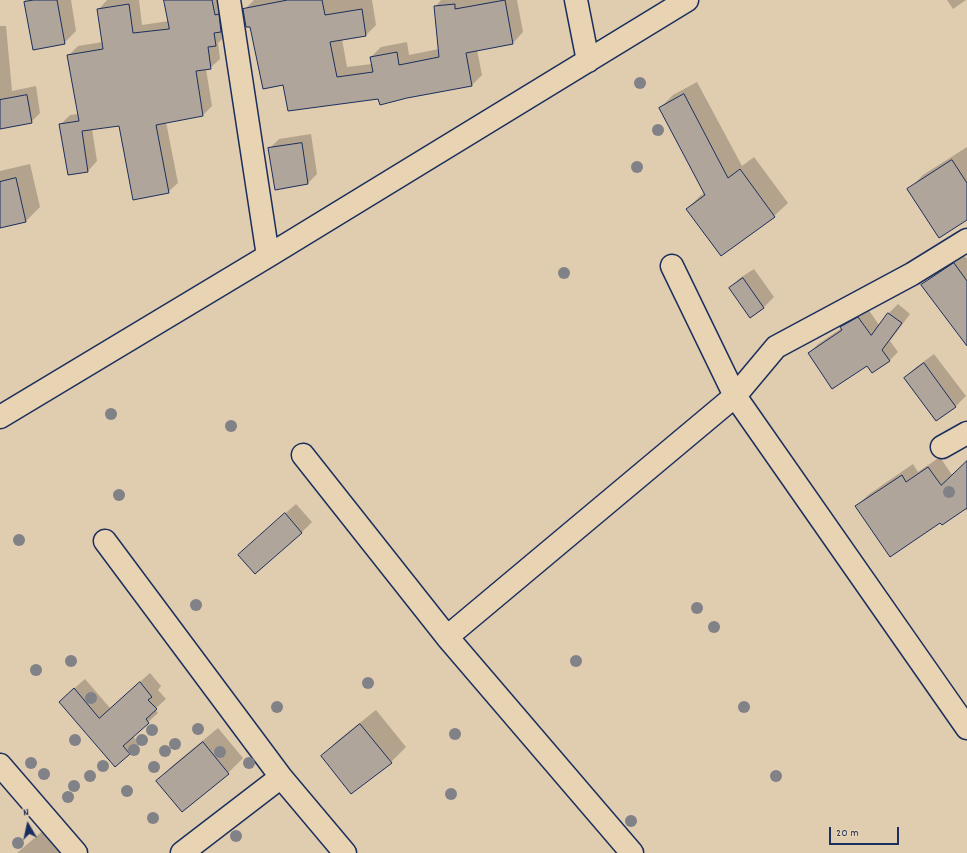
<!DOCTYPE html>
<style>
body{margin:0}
#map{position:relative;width:967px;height:853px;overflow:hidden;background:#e0ccaf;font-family:Dekko,sans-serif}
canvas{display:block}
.north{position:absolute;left:8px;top:805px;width:40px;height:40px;-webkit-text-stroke:3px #e8d3b2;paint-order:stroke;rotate:351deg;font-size:11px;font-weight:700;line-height:16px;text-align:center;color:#1b2f5e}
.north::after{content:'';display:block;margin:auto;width:14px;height:18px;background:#1b2f5e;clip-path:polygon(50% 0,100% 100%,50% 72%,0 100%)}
.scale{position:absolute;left:829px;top:827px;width:70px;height:18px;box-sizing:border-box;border:2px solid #1b2f5e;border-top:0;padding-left:5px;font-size:12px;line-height:14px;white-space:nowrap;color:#1b2f5e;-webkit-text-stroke:3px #e8d3b2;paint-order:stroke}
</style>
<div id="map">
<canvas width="967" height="853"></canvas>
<div class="north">N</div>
<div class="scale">20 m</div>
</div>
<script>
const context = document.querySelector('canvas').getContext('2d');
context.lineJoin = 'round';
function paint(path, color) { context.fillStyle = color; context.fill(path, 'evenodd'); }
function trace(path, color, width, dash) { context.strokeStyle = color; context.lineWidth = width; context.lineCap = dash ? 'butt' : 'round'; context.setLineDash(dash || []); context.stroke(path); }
paint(new Path2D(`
 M 25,0 L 71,0 L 76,31 L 64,43 L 33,49 Z
 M 107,0 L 139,0 L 142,25 L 169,21 L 165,0 L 223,0 L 225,36 L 218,43 L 220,59 L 210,68 L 206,69 L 212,106 L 203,115 L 166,122 L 178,183 L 168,192 L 120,125 L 92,129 L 97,161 L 88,171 L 60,125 L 70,115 L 78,114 L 68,56 L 78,46 L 103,42 L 98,10 Z
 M 254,0 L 372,0 L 376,25 L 366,35 L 342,39 L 347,67 L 372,64 L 371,57 L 381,47 L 407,42 L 409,55 L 439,49 L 435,7 L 441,0 L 517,0 L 523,32 L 513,43 L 477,50 L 482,75 L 472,85 L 379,97 L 284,84 L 251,26 L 244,10 Z
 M 947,0 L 966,0 L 953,9 Z
 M 0,26 L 6,26 L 12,91 L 36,86 L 40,113 L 31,122 L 0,128 Z
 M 697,82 L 742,166 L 754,157 L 788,203 L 774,216 L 721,255 L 687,209 L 700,196 L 705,192 L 660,108 L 673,95 Z
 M 311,134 L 317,174 L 308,183 L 269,149 L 279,139 Z
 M 967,147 L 967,219 L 909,189 L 923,175 Z
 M 30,164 L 40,207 L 25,222 L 0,227 L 0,171 Z
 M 963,254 L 967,259 L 967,344 L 923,285 L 932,276 Z
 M 754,269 L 774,297 L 764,307 L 750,317 L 730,288 L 740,278 Z
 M 898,304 L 910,314 L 890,341 L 898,352 L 889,361 L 867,364 L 809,353 L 818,344 L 842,328 L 841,327 L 850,318 L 868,309 L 879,325 L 889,313 Z
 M 934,354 L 966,396 L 956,406 L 937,420 L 905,378 L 915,368 Z
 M 940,457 L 952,475 L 967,461 L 967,511 L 965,508 L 941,522 L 857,506 L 868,495 L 913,464 L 918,472 Z
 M 296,504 L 312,522 L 302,532 L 255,572 L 249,545 Z
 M 150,673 L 161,686 L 158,690 L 166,699 L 155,709 L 158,713 L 133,736 L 140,744 L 115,766 L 70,692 L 85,679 L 110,708 Z
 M 376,710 L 406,747 L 391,762 L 322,756 L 337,741 Z
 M 218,728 L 243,758 L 228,773 L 182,811 L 157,781 L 172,766 Z
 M 52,823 L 68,853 L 17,853 Z`), '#0003');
const building = new Path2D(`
 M 34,0 L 57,0 L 65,44 L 33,50 L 24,2 Z
 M 164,0 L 212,0 L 215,15 L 219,14 L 221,32 L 214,33 L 216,46 L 208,47 L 211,69 L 196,71 L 203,116 L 156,125 L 169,193 L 133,200 L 119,126 L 82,131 L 88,172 L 68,175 L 59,124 L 79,121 L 67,55 L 103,49 L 97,9 L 129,4 L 133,33 L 169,29 Z
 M 288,0 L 322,0 L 325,15 L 362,9 L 366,36 L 330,42 L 337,77 L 373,72 L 370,57 L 397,52 L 399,65 L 439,57 L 434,6 L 455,4 L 455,9 L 505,0 L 513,44 L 466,53 L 472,86 L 407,98 L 380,105 L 378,99 L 288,111 L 283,85 L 263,89 L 250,27 L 246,27 L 243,9 Z
 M 684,94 L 728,178 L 740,169 L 775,217 L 721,256 L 686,209 L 705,195 L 659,108 Z
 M 27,95 L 32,123 L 0,129 L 0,100 Z
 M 302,143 L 308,184 L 275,190 L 268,148 Z
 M 952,160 L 967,183 L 967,220 L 939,238 L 907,189 Z
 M 16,178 L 26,222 L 0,228 L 0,182 Z
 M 954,263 L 967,281 L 967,346 L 921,285 Z
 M 743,278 L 764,308 L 750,318 L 729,288 Z
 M 888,313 L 902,323 L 882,350 L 890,361 L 872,373 L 867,366 L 832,389 L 808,353 L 842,330 L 840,327 L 858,317 L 871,335 Z
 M 924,363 L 956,407 L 936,421 L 904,378 Z
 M 967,461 L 967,508 L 942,525 L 940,523 L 890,557 L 855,506 L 902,475 L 906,482 L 928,467 L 941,485 Z
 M 285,513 L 302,533 L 255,574 L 238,555 Z
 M 140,682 L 152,697 L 148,700 L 157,709 L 146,719 L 149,723 L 123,746 L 130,754 L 115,767 L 59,702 L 74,688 L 99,718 Z
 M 360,724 L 392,763 L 351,794 L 321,756 Z
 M 203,742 L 229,774 L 182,812 L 156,781 Z`);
paint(building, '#afa59a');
trace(building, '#1b2f5e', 1);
const minor = new Path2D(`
 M 229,0 L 268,256
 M 576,0 L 588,61
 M 672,266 L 735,396 L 967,728
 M 0,417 L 268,256 L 687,0
 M 942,447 L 967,433
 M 303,455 L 447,637 L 632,853
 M 105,541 L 281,777 L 345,853
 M 447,637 L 735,396 L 776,347 L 912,274 L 967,240
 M 0,765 L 76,853
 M 182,853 L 281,777`);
trace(minor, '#1b2f5e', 25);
trace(minor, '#e8d3b2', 22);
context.fillStyle = '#818188';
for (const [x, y] of [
 [640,83],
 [658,130],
 [637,167],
 [564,273],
 [111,414],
 [231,426],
 [949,492],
 [119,495],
 [19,540],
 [196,605],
 [697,608],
 [714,627],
 [71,661],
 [576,661],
 [36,670],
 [368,683],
 [91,698],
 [277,707],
 [744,707],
 [198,729],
 [152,730],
 [455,734],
 [75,740],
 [142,740],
 [175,744],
 [134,750],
 [165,751],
 [220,752],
 [31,763],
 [249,763],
 [103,766],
 [154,767],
 [44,774],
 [90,776],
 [776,776],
 [74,786],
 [127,791],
 [451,794],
 [68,797],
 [153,818],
 [631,821],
 [236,836],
 [18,843]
]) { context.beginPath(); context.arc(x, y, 6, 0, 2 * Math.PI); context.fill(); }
</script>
